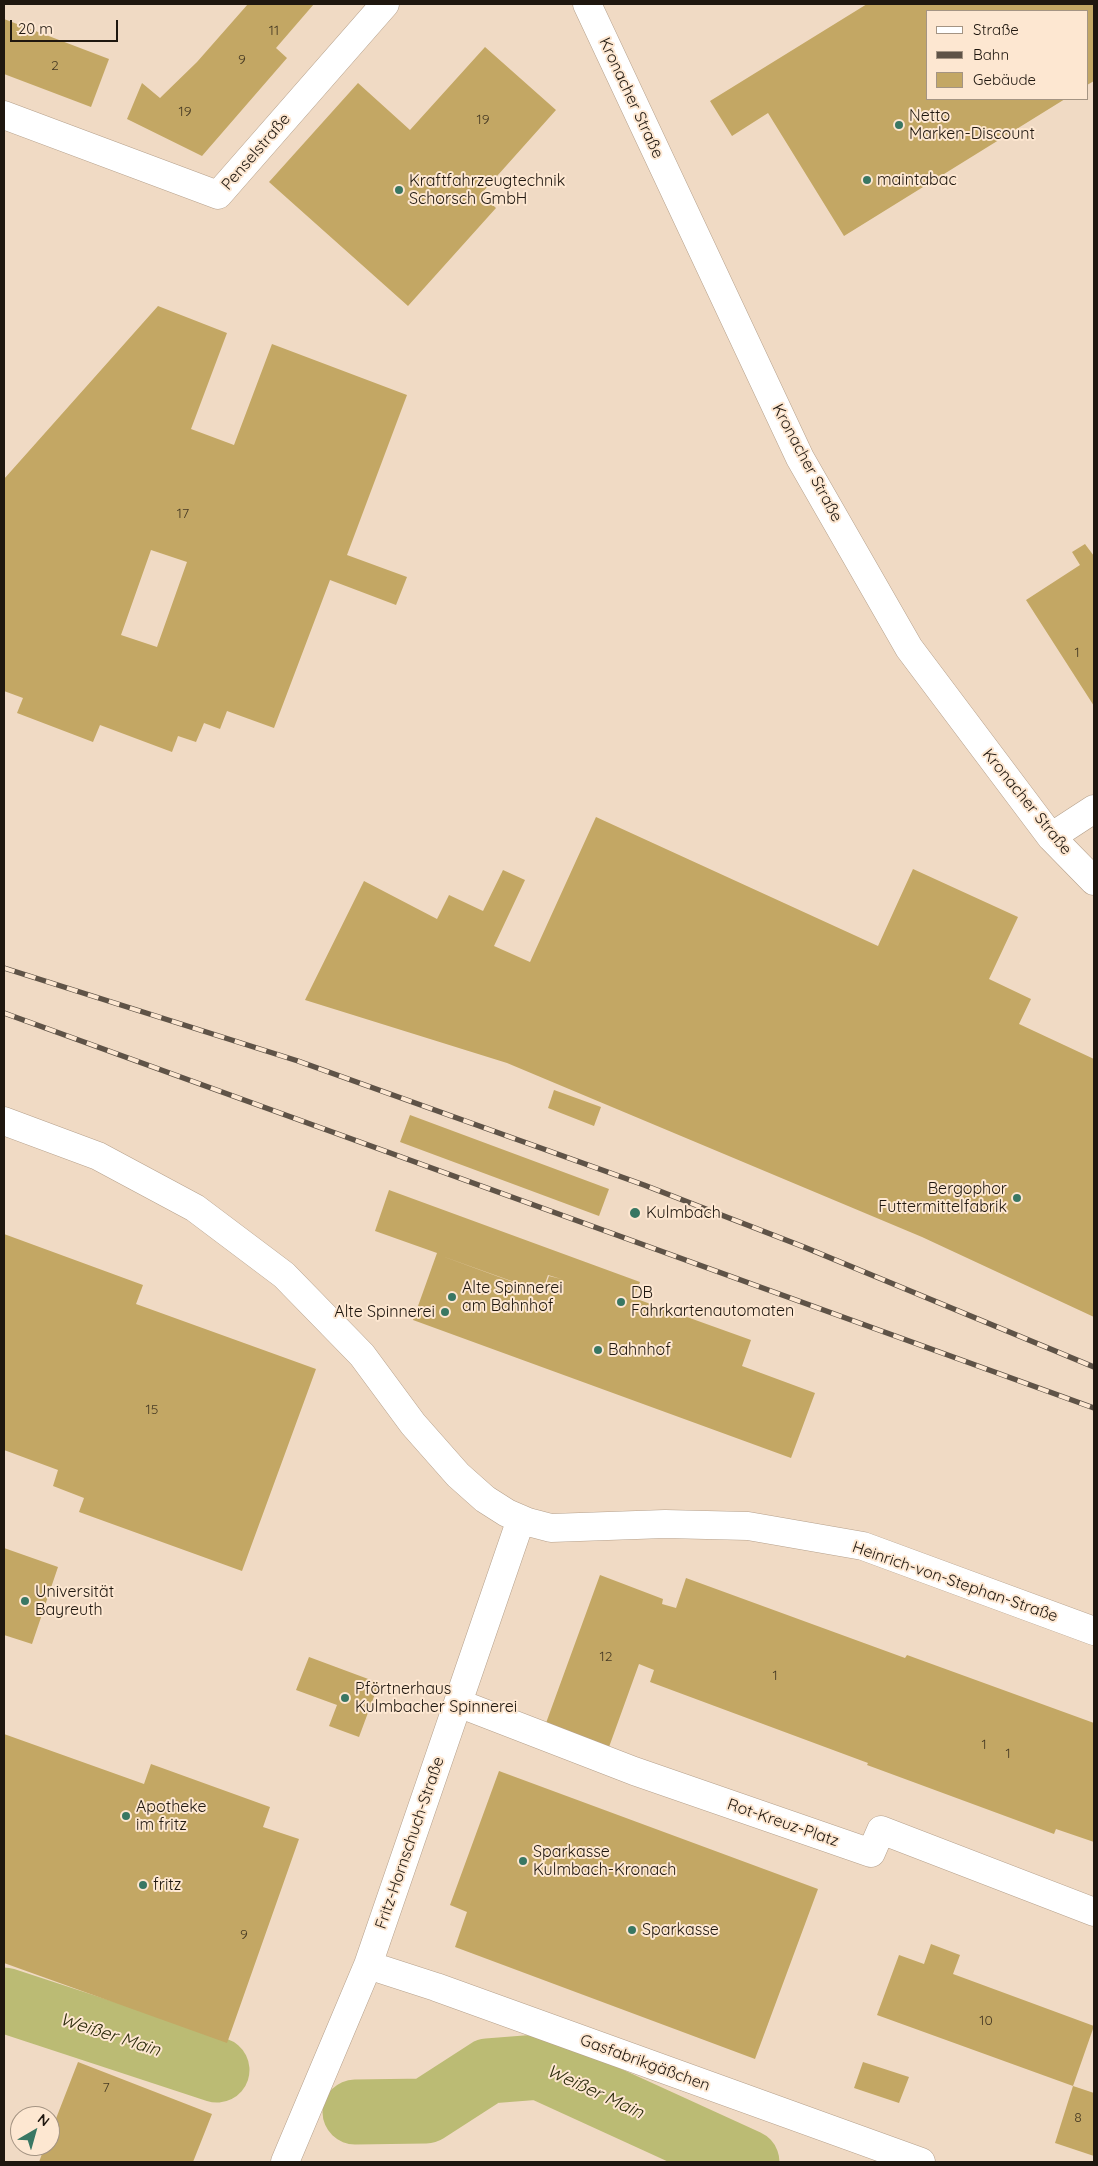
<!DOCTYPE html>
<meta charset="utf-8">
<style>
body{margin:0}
#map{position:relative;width:1098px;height:2166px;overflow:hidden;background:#f0dac4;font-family:Quicksand,sans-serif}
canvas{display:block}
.frame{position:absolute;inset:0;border:5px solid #1f170f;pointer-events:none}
.legend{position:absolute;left:926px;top:10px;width:162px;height:90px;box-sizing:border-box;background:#fde7d1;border:1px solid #a49483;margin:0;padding:6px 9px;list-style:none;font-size:15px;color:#1f170f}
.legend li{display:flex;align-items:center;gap:10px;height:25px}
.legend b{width:25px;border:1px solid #a49483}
.north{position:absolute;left:10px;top:2106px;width:50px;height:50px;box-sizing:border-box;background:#fde7d1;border:1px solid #a49483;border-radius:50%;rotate:38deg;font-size:14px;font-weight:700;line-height:20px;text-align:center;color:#1f170f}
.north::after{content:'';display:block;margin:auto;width:18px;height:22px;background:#397763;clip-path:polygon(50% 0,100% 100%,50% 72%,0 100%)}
.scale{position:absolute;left:10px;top:20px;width:108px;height:22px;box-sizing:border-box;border:2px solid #1f170f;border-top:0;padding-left:6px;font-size:15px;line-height:18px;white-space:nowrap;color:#1f170f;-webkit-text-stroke:4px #fde7d1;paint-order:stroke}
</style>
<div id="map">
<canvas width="1098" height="2166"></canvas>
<div class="frame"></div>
<ul class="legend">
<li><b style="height:6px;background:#fff"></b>Straße</li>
<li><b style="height:6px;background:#5f5347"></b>Bahn</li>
<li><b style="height:14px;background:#c3a764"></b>Gebäude</li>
</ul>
<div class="north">N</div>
<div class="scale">20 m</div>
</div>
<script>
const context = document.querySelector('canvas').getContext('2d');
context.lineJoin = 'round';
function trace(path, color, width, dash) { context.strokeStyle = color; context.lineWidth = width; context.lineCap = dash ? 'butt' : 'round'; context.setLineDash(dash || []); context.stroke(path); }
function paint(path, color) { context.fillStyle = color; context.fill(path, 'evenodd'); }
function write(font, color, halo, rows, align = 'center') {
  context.font = font + ' Quicksand,sans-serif'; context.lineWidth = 4; context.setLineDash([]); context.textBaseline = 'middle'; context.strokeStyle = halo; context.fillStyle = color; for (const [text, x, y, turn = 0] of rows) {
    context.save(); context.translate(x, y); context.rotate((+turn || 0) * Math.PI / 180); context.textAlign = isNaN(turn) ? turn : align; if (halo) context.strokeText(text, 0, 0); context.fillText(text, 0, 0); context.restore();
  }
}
trace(new Path2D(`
 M 4,2000 L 217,2070
 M 355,2112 L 426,2111 L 488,2071 L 539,2067 L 747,2162`), '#bbbb74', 65);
paint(new Path2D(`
 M 248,4 L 314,4 L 276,48 L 287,58 L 202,156 L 127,119 L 142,83 L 160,98 L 197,62 Z
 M 867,4 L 1094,4 L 1094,81 L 1087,85 L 1087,11 L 927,11 L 927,99 L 1065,99 L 844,236 L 768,113 L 732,136 L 710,101 Z
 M 4,19 L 109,59 L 91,107 L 4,74 Z
 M 485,47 L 556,110 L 481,194 L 496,208 L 408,306 L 269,182 L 358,83 L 410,130 Z
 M 158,306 L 227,333 L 191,429 L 234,445 L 272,344 L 407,395 L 347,555 L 407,577 L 396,605 L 330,580 L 274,728 L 227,711 L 220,729 L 204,723 L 196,742 L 178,736 L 172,752 L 100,725 L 93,742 L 17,713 L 23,698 L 4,691 L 4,479 ZM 151,550 L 187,562 L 157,647 L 121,635 Z
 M 1085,544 L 1094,556 L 1094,706 L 1026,600 L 1080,565 L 1072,552 Z
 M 596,817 L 878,946 L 913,869 L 1018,917 L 989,979 L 1031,999 L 1019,1024 L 1094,1059 L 1094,1317 L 922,1237 L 507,1063 L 305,1000 L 364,881 L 437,919 L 449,895 L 483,911 L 503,870 L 525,880 L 494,946 L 530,962 Z
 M 554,1090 L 601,1107 L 594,1126 L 548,1108 Z
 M 410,1115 L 609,1189 L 599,1216 L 400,1142 Z
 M 389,1190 L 640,1282 L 634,1298 L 751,1340 L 742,1366 L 815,1393 L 791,1458 L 413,1320 L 437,1253 L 375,1231 ZM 439,1255 L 542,1292 L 548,1275 L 561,1279 L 549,1276 L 543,1293 Z
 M 4,1234 L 143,1285 L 136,1304 L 316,1369 L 242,1571 L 79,1512 L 84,1498 L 53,1486 L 58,1470 L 4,1450 Z
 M 4,1548 L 58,1567 L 32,1644 L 4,1635 Z
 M 600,1575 L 663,1599 L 662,1604 L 676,1608 L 686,1578 L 905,1658 L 907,1655 L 1094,1723 L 1094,1842 L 1056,1829 L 1054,1834 L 867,1765 L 868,1763 L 650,1682 L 654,1670 L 639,1664 L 609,1747 L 546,1723 Z
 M 309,1657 L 379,1683 L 359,1737 L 329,1726 L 337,1705 L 296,1690 Z
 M 4,1734 L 144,1784 L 151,1764 L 270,1807 L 263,1827 L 299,1839 L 227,2043 L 4,1963 Z
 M 499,1771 L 818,1889 L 755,2059 L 455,1947 L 467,1912 L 450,1905 Z
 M 931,1944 L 960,1955 L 953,1974 L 1094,2026 L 1073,2086 L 877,2015 L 899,1955 L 924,1964 Z
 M 78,2062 L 212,2114 L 193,2162 L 39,2162 L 45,2146 L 50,2146 L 50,2134 Z
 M 863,2062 L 909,2077 L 899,2103 L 854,2088 Z
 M 1073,2086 L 1094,2093 L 1094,2156 L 1055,2143 Z`), '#c3a764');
const minor = new Path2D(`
 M 587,4 L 800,458 L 909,648 L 1051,837 L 1094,881
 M 4,115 L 218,195 L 385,4
 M 1051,837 L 1094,809
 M 4,1121 L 98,1156 L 195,1208 L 284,1275 L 362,1355 L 413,1424 L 458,1475 L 485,1499 L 507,1513 L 528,1522 L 551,1528 L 665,1524 L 748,1526 L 863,1546 L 1094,1631
 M 458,1703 L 634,1771 L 871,1853 L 881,1830 L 1094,1912
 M 368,1965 L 436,1987 L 921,2162
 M 285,2162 L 368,1965 L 521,1519`);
trace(minor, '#b5a08b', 29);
trace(minor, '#fff', 28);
const rail = new Path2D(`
 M 4,968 L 298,1061 L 644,1185 L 804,1247 L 1094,1367
 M 4,1013 L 1094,1408`);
trace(rail, '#5f5347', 5.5);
trace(rail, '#fde7d1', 4, [11]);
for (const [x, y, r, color] of [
 [899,125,5,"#397763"],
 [867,180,5,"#397763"],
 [399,190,5,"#397763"],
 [1017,1198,5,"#397763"],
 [635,1213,6,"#397763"],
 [452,1297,5,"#397763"],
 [621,1302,5,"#397763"],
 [445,1312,5,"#397763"],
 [598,1350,5,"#397763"],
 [25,1601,5,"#397763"],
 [345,1698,5,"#397763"],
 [126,1816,5,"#397763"],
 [523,1861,5,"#397763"],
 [143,1885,5,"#397763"],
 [632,1930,5,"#397763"]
]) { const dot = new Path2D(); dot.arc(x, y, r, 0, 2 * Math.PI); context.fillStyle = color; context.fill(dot); trace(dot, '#fde7d1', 2); }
write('14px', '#483b24', null, [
 ["11",274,31],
 ["9",242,60],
 ["2",55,66],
 ["19",185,112],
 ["19",483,120],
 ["17",183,514],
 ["1",1077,653],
 ["15",152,1410],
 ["12",606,1657],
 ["1",775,1676],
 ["1",984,1745],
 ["1",1008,1754],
 ["9",244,1935],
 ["10",986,2021],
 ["7",106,2088],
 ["8",1078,2118]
]);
write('16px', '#1f170f', '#fde7d1', [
 ["Kronacher Straße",631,98,65],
 ["Penselstraße",256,152,-49],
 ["Kronacher Straße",807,463,62],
 ["Kronacher Straße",1027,802,51],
 ["Heinrich-von-Stephan-Straße",955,1582,19],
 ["Rot-Kreuz-Platz",783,1823,19],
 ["Fritz-Hornschuch-Straße",410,1843,-71],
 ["Gasfabrikgäßchen",645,2063,20]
]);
write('16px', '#1f170f', '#fde7d1', [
 ["Netto",909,116],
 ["Marken-Discount",909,134],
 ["maintabac",877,180],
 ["Kraftfahrzeugtechnik",409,181],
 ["Schorsch GmbH",409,199],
 ["Bergophor",1007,1189,"right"],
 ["Futtermittelfabrik",1007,1207,"right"],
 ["Kulmbach",646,1213],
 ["Alte Spinnerei",462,1288],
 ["am Bahnhof",462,1306],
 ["DB",631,1293],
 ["Fahrkartenautomaten",631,1311],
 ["Alte Spinnerei",435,1312,"right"],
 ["Bahnhof",608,1350],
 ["Universität",35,1592],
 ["Bayreuth",35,1610],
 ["Pförtnerhaus",355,1689],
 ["Kulmbacher Spinnerei",355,1707],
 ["Apotheke",136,1807],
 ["im fritz",136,1825],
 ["Sparkasse",533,1852],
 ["Kulmbach-Kronach",533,1870],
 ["fritz",153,1885],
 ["Sparkasse",642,1930]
], 'left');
write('italic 18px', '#2d2c0d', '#fde7d1', [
 ["Weißer Main",110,2035,18],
 ["Weißer Main",595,2092,25]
]);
</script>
